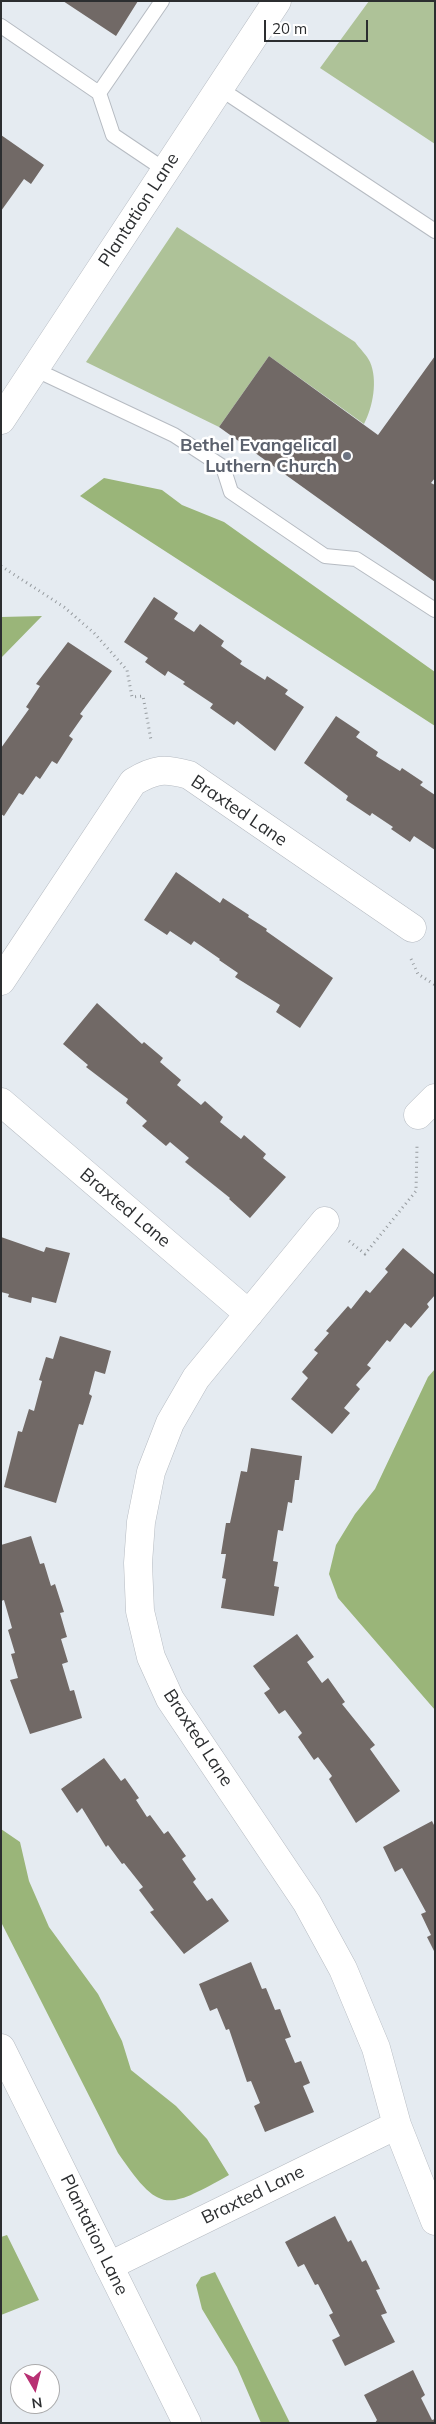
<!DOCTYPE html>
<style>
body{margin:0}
#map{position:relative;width:436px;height:2424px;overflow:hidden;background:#e5ebf1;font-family:Mulish,sans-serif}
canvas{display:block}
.frame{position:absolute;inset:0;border:2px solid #2c2e30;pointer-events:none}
.north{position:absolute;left:10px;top:2364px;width:50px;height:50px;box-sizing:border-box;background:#fff;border:1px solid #ababac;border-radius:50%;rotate:172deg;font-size:14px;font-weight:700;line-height:20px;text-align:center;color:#2c2e30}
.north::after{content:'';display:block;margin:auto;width:18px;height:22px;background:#b83173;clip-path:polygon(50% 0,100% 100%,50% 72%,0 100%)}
.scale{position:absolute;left:264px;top:20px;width:104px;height:22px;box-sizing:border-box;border:2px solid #2c2e30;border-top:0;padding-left:6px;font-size:15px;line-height:18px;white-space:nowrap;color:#2c2e30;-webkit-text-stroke:4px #fff;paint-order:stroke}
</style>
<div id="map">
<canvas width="436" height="2424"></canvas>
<div class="frame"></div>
<div class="north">N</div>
<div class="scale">20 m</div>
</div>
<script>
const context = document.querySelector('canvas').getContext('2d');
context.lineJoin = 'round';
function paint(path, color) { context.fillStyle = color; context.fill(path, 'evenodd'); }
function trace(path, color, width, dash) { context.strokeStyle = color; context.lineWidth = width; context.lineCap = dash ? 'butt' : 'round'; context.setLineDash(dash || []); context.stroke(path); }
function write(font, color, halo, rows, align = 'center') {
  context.font = font + ' Mulish,sans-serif'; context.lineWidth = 5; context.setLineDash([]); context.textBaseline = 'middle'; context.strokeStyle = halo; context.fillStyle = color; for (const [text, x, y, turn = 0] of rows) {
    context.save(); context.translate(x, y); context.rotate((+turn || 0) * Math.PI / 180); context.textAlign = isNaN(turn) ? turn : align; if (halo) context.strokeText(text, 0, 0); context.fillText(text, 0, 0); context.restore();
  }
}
paint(new Path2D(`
 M 369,1 L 435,1 L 435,144 L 320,68 Z
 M 177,227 L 355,342 C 359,348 367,355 370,362 C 378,380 373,407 364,424 L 269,356 L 219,427 L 86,362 Z`), '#aec298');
paint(new Path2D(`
 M 104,478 L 162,490 L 182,505 L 224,522 L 435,672 L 435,726 L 80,496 Z
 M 42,616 L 1,658 L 1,617 Z
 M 435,1369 L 435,1710 L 338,1598 L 329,1574 L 336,1545 L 355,1514 L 375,1489 L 428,1377 Z
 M 1,1829 L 20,1842 L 29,1881 L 49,1927 L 98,1994 L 122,2041 L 131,2070 L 176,2106 L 207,2139 L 229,2175 C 166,2210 160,2214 118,2153 L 1,1922 Z
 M 7,2235 L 39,2300 L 1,2315 L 1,2237 Z
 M 215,2272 L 290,2423 L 261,2423 L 237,2367 L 202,2309 L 196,2285 L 201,2277 Z`), '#9ab579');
paint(new Path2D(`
 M 63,1 L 138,1 L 116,36 Z
 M 1,135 L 44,165 L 31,184 L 24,179 L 1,211 Z
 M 269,356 L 378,435 L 435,356 L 435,478 L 431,483 L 435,485 L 435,582 L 219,427 Z
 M 154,597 L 178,613 L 174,619 L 194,632 L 200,624 L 224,641 L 221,646 L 242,661 L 240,664 L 265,680 L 267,676 L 288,690 L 285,694 L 304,707 L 275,751 L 237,721 L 234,725 L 210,708 L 213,704 L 183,684 L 185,682 L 168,671 L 165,676 L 145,662 L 148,658 L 124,642 Z
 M 68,642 L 112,671 L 80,714 L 83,716 L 69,736 L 73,739 L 57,764 L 52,761 L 40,779 L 36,776 L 23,795 L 19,793 L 4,816 L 1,814 L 1,748 L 29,709 L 26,707 L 40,686 L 36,684 Z
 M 336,716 L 360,732 L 356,737 L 378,752 L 376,756 L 400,771 L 402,768 L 423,782 L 420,785 L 435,795 L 435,850 L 414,836 L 410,842 L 391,829 L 393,827 L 372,813 L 370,816 L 346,800 L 348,796 L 304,763 Z
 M 176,872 L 220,903 L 223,898 L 249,915 L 248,917 L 267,929 L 266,931 L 333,978 L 300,1028 L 276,1012 L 280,1005 L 235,977 L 238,973 L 219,960 L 220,959 L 194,941 L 191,945 L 170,931 L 167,935 L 144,920 Z
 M 97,1003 L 142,1044 L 144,1042 L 163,1058 L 160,1062 L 181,1080 L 177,1085 L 201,1105 L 205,1101 L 223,1117 L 220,1122 L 241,1139 L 244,1135 L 266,1154 L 263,1158 L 286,1177 L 250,1218 L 229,1199 L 230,1198 L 185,1162 L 189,1158 L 170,1142 L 166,1146 L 142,1126 L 147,1121 L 126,1103 L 128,1099 L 86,1067 L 88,1065 L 63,1044 Z
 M 1,1237 L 44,1252 L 46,1247 L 70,1253 L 56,1303 L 32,1297 L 31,1303 L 8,1297 L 9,1294 L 1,1292 Z
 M 403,1248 L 435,1275 L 435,1295 L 427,1304 L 429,1307 L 411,1328 L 405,1323 L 390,1342 L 387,1340 L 367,1365 L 371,1368 L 356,1385 L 360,1389 L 344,1408 L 350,1413 L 332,1434 L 291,1399 L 308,1378 L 302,1372 L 318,1353 L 314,1350 L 329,1333 L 326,1331 L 348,1306 L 351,1309 L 366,1290 L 370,1293 L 388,1272 L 385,1269 Z
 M 60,1336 L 111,1351 L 105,1374 L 95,1371 L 89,1394 L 92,1396 L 83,1425 L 79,1424 L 56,1503 L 4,1487 L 18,1431 L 22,1432 L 29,1409 L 34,1411 L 42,1381 L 39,1380 L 46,1357 L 53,1359 Z
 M 251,1448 L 302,1456 L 299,1480 L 295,1480 L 292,1503 L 288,1502 L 283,1531 L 278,1530 L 273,1561 L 278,1562 L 274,1586 L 279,1587 L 274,1616 L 221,1608 L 226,1579 L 222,1578 L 226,1554 L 221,1554 L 226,1523 L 230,1523 L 241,1471 L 247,1472 Z
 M 31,1536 L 40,1564 L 44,1563 L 51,1586 L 55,1584 L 64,1612 L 60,1613 L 67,1637 L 61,1639 L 68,1662 L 62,1664 L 70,1691 L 74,1690 L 82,1718 L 30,1734 L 10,1680 L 18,1678 L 11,1654 L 15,1653 L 8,1630 L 12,1628 L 4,1600 L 1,1601 L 1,1545 Z
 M 297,1634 L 314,1657 L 307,1662 L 322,1683 L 328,1678 L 345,1702 L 342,1704 L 375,1745 L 370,1749 L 400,1791 L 356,1823 L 329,1779 L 332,1776 L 318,1757 L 314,1760 L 298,1737 L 302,1733 L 285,1710 L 279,1714 L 264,1693 L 270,1689 L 253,1666 Z
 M 104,1758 L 121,1781 L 125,1778 L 139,1798 L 136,1800 L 147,1817 L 150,1815 L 164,1834 L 168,1831 L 186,1856 L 182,1859 L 196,1879 L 193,1882 L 207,1901 L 212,1898 L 229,1921 L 184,1954 L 150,1912 L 154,1910 L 139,1890 L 143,1887 L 124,1863 L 122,1864 L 108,1845 L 106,1847 L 82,1808 L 77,1813 L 61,1789 Z
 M 432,1821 L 435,1827 L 435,1953 L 427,1937 L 431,1935 L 421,1914 L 426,1912 L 402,1868 L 395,1872 L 383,1847 Z
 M 251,1962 L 262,1989 L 266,1988 L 275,2010 L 280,2009 L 291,2037 L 285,2039 L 295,2063 L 301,2061 L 310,2083 L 303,2086 L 314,2112 L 265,2132 L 254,2106 L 260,2103 L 251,2081 L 247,2082 L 229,2029 L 226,2030 L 217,2008 L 210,2011 L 199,1984 Z
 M 335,2216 L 348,2242 L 351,2240 L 362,2262 L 366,2260 L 380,2289 L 376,2290 L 387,2313 L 381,2315 L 395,2342 L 345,2366 L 332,2340 L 340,2336 L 329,2315 L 333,2313 L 318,2284 L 315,2285 L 304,2264 L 298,2267 L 285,2242 Z
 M 413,2370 L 425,2395 L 421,2398 L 432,2420 L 435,2419 L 435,2423 L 375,2423 L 377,2420 L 364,2395 Z`), '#716966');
const lane = new Path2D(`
 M 1,26 L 99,93 L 162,1
 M 219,88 L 435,231
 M 99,93 L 113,135 L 165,170
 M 34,369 L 174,435 L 223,467 L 231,492 L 325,556 L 356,559 L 435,610`);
const street = new Path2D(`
 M 1,981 L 133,782 C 155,769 164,768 189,775 L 412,928
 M 1,1102 L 249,1314
 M 418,1115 L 435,1098
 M 325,1221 L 196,1378 L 170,1423 L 151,1472 L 141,1522 L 138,1563 L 140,1611 L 151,1657 L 170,1699 L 307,1903 L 343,1969 L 376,2048 L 397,2125 L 435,2221
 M 109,2266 L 397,2125`);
const secondary = new Path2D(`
 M 1,420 L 277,1
 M 1,2048 L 187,2423`);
trace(lane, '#b6bbc2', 16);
trace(street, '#b6bbc2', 29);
trace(secondary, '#b6bbc2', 29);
trace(new Path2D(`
 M 1,566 L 64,607 L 94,633 L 127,670 L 132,697 L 143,696 L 151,740
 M 411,959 L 418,974 L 435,985
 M 349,1241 L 365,1254 L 416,1191 L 417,1146`), '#969b9f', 3, [1, 4]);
trace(lane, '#fff', 14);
trace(street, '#fff', 28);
trace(secondary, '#fff', 28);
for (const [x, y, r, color] of [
 [347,456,5,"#6b7280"]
]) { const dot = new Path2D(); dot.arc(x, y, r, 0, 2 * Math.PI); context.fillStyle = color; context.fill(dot); trace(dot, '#fff', 2); }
write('18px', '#2c2e30', '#fff', [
 ["Plantation Lane",139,210,-57],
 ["Braxted Lane",239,811,34],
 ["Braxted Lane",125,1208,40],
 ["Braxted Lane",198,1738,57],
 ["Braxted Lane",253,2195,-26],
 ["Plantation Lane",94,2235,64]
]);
write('bold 18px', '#5b616d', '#fff', [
 ["Bethel Evangelical",337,446],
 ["Luthern Church",337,467]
], 'right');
</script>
